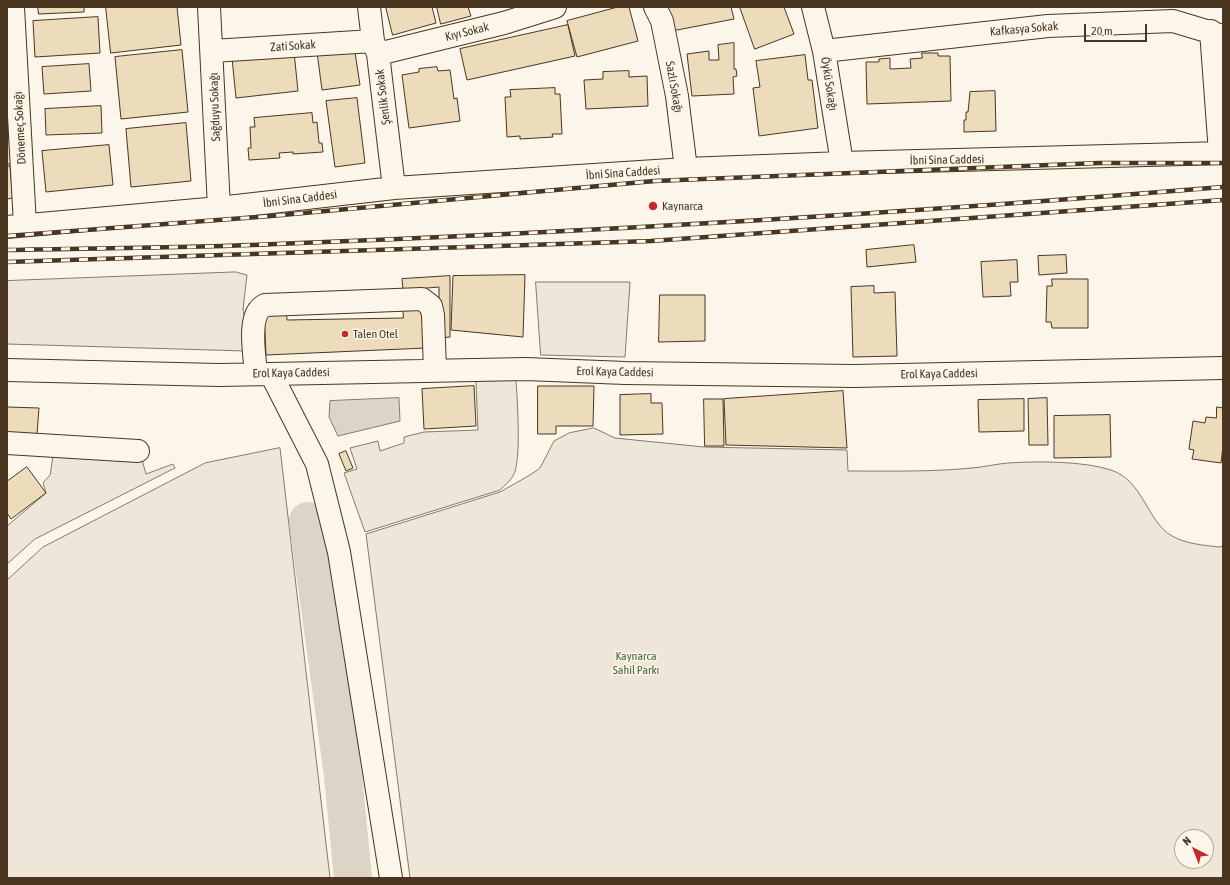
<!DOCTYPE html>
<meta charset="utf-8">
<style>
body{margin:0}
#map{position:relative;width:1230px;height:885px;overflow:hidden;background:#fbf6e9;font-family:"Asap Condensed",sans-serif}
canvas{display:block}
.frame{position:absolute;inset:0;border:8px solid #4a3520;pointer-events:none}
.north{position:absolute;left:1174px;top:829px;width:40px;height:40px;box-sizing:border-box;background:#fbf6e9;border:1px solid #b4a999;border-radius:50%;rotate:318deg;font-size:11px;font-weight:700;line-height:16px;text-align:center;color:#4a3520}
.north::after{content:'';display:block;margin:auto;width:14px;height:18px;background:#c62828;clip-path:polygon(50% 0,100% 100%,50% 72%,0 100%)}
.scale{position:absolute;left:1084px;top:24px;width:63px;height:18px;box-sizing:border-box;border:2px solid #4a3520;border-top:0;padding-left:5px;font-size:12px;line-height:14px;white-space:nowrap;color:#4a3520;-webkit-text-stroke:3px #fbf6e9;paint-order:stroke}
</style>
<div id="map">
<canvas width="1230" height="885"></canvas>
<div class="frame"></div>
<div class="north">N</div>
<div class="scale">20 m</div>
</div>
<script>
const context = document.querySelector('canvas').getContext('2d');
context.lineJoin = 'round';
function paint(path, color) { context.fillStyle = color; context.fill(path, 'evenodd'); }
function trace(path, color, width, dash) { context.strokeStyle = color; context.lineWidth = width; context.lineCap = dash ? 'butt' : 'round'; context.setLineDash(dash || []); context.stroke(path); }
function write(font, color, halo, rows, align = 'center') {
  context.font = font + ' "Asap Condensed",sans-serif'; context.lineWidth = 3; context.setLineDash([]); context.textBaseline = 'middle'; context.strokeStyle = halo; context.fillStyle = color; for (const [text, x, y, turn = 0] of rows) {
    context.save(); context.translate(x, y); context.rotate((+turn || 0) * Math.PI / 180); context.textAlign = isNaN(turn) ? turn : align; if (halo) context.strokeText(text, 0, 0); context.fillText(text, 0, 0); context.restore();
  }
}
const green = new Path2D(`
 M 236,272 L 247,275 L 243,309 L 249,346 L 245,351 L 7,344 L 7,281 Z
 M 536,282 L 630,282 L 625,357 L 541,355 Z
 M 516,379 C 517,398 522,462 513,476 C 510,481 504,486 500,490 L 365,532 L 344,473 L 357,469 L 350,448 L 378,441 L 380,451 L 404,443 L 404,437 L 424,432 L 478,430 L 476,381 Z
 M 594,428 L 615,438 L 704,447 L 847,450 L 848,471 C 889,471 931,472 972,468 C 984,467 996,464 1008,463 C 1038,461 1083,461 1111,470 C 1144,481 1147,522 1172,536 C 1186,544 1203,545 1219,547 L 1223,546 L 1223,878 L 410,878 L 366,534 L 500,492 L 530,475 L 540,468 L 554,441 L 569,433 ZM 1182,837 L 1206,837 L 1206,861 L 1182,861 Z
 M 280,448 L 330,878 L 7,878 L 7,580 L 43,547 L 205,463 Z
 M 54,451 L 141,456 L 146,474 L 173,464 L 175,468 L 35,539 L 7,564 L 7,526 L 46,493 L 43,483 L 50,475 Z`);
paint(green, '#ede6d9');
trace(green, '#887966', 1);
const water = new Path2D(`
 M 399,398 L 400,421 L 338,436 L 329,417 L 330,401 Z`);
paint(water, '#dcd4c6');
trace(water, '#887966', 1);
trace(new Path2D(`
 M 308,521 L 343,775 L 353,878`), '#dcd4c6', 38);
const building = new Path2D(`
 M 38,7 L 84,7 L 84,12 L 39,14 Z
 M 106,7 L 177,7 L 181,45 L 111,53 Z
 M 386,7 L 432,7 L 436,23 L 393,35 Z
 M 437,7 L 468,7 L 471,16 L 441,24 Z
 M 618,7 L 629,7 L 638,41 L 577,57 L 567,21 Z
 M 667,7 L 731,7 L 734,19 L 672,31 Z
 M 740,7 L 784,7 L 794,34 L 755,49 Z
 M 98,17 L 100,53 L 35,57 L 33,21 Z
 M 568,25 L 575,56 L 467,80 L 460,49 Z
 M 734,43 L 734,69 L 736,69 L 737,76 L 733,77 L 734,94 L 692,96 L 687,54 L 709,51 L 709,60 L 719,60 L 718,45 Z
 M 354,46 L 360,85 L 322,90 L 317,52 Z
 M 182,50 L 188,112 L 121,119 L 115,57 Z
 M 294,52 L 298,91 L 236,98 L 232,58 Z
 M 922,53 L 938,53 L 938,56 L 950,56 L 951,101 L 867,104 L 866,62 L 879,62 L 879,59 L 890,58 L 890,69 L 911,68 L 910,59 L 922,58 Z
 M 805,55 L 808,80 L 812,80 L 818,128 L 759,136 L 753,88 L 760,87 L 756,61 Z
 M 89,64 L 91,91 L 44,94 L 42,67 Z
 M 437,67 L 438,71 L 450,70 L 454,99 L 457,98 L 460,121 L 409,128 L 402,75 L 419,72 L 419,69 Z
 M 629,71 L 629,77 L 647,76 L 648,106 L 586,109 L 584,80 L 603,79 L 603,72 Z
 M 555,88 L 555,94 L 560,94 L 562,134 L 552,134 L 553,137 L 520,139 L 520,136 L 507,137 L 505,97 L 511,97 L 510,90 Z
 M 995,91 L 996,131 L 964,132 L 964,120 L 966,120 L 966,112 L 968,112 L 970,92 Z
 M 357,98 L 365,163 L 335,167 L 326,101 Z
 M 101,106 L 102,133 L 46,135 L 45,109 Z
 M 312,113 L 313,123 L 317,122 L 319,143 L 322,143 L 323,152 L 293,154 L 293,152 L 279,153 L 280,158 L 249,160 L 248,148 L 251,148 L 250,127 L 255,127 L 254,118 Z
 M 7,115 L 11,164 L 7,164 Z
 M 186,123 L 191,181 L 131,187 L 126,129 Z
 M 109,145 L 113,185 L 46,192 L 42,151 Z
 M 7,166 L 10,166 L 13,198 L 7,199 Z
 M 914,245 L 916,262 L 867,267 L 866,250 Z
 M 1066,255 L 1067,273 L 1039,275 L 1038,256 Z
 M 1017,260 L 1018,282 L 1010,282 L 1011,296 L 983,297 L 981,262 Z
 M 525,275 L 523,337 L 451,330 L 453,276 Z
 M 450,276 L 450,337 L 439,338 L 439,287 L 403,290 L 402,279 Z
 M 1052,279 L 1088,279 L 1088,328 L 1052,328 L 1051,322 L 1046,322 L 1047,286 L 1052,286 Z
 M 874,286 L 874,293 L 895,292 L 897,356 L 853,357 L 851,287 Z
 M 660,295 L 705,295 L 705,341 L 659,342 Z
 M 403,305 L 424,305 L 426,348 L 266,355 L 264,310 L 286,309 L 287,320 L 403,318 Z
 M 474,386 L 476,426 L 424,429 L 422,389 Z
 M 538,386 L 594,386 L 593,426 L 556,426 L 556,434 L 538,434 Z
 M 843,391 L 847,448 L 726,445 L 724,399 Z
 M 651,394 L 651,403 L 662,403 L 663,434 L 620,435 L 620,395 Z
 M 1047,398 L 1048,445 L 1029,445 L 1028,399 Z
 M 704,399 L 723,399 L 724,446 L 705,446 Z
 M 1024,399 L 1024,431 L 979,432 L 978,400 Z
 M 7,407 L 39,408 L 37,434 L 7,433 Z
 M 1217,407 L 1223,408 L 1223,446 L 1221,463 L 1192,459 L 1194,450 L 1189,449 L 1193,421 L 1205,423 L 1206,417 L 1216,418 Z
 M 1110,415 L 1111,457 L 1054,458 L 1054,416 Z
 M 346,451 L 353,468 L 346,471 L 339,454 Z
 M 27,467 L 46,493 L 11,519 L 7,513 L 7,479 L 8,480 Z`);
paint(building, '#ecdcbc');
trace(building, '#4a3520', 1);
const minor = new Path2D(`
 M 13,7 L 25,225
 M 209,7 L 219,208
 M 369,7 L 373,41 L 378,54 L 394,188
 M 655,7 L 662,21 L 677,96 L 686,169
 M 813,7 L 824,51 L 842,163
 M 1211,31 L 1220,153
 M 212,51 L 373,41
 M 824,51 L 1048,26 L 1173,21 L 1223,36
 M 378,54 L 504,23 L 555,7
 M 7,227 L 219,208 L 394,188 L 686,169 L 842,163 L 1223,153
 M 7,370 L 219,375 L 526,369 L 625,373 L 854,376 L 1223,368
 M 256,374 C 255,356 246,314 265,305 L 422,299 L 431,306 L 433,315 L 435,370
 M 271,374 L 317,464 L 339,552 L 391,878
 M 7,443 L 138,451`);
trace(minor, '#4a3520', 24);
trace(minor, '#fbf6e9', 22);
const rail = new Path2D(`
 M 7,236 L 271,216 L 654,181 L 1099,163 L 1223,163
 M 7,250 C 97,248 187,248 276,244 C 592,232 908,213 1223,187
 M 7,262 L 651,241 L 1223,200`);
trace(rail, '#4a3520', 4.5);
trace(rail, '#fbf6e9', 3, [9]);
for (const [x, y, r, color] of [
 [653,206,5,"#c62828"],
 [345,334,4,"#c62828"]
]) { const dot = new Path2D(); dot.arc(x, y, r, 0, 2 * Math.PI); context.fillStyle = color; context.fill(dot); trace(dot, '#fbf6e9', 1.5); }
write('12px', '#4a3520', '#fbf6e9', [
 ["Kafkasya Sokak",1024,29,-5],
 ["Kıyı Sokak",467,32,-14],
 ["Zati Sokak",293,46,-4],
 ["Öykü Sokağı",829,84,81],
 ["Sazlı Sokağı",674,87,80],
 ["Şenlik Sokak",383,97,-97],
 ["Sağduyu Sokağı",215,107,-92],
 ["Dönemeç Sokağı",20,128,-93],
 ["İbni Sina Caddesi",947,160,-1],
 ["İbni Sina Caddesi",623,173,-4],
 ["İbni Sina Caddesi",300,199,-7],
 ["Erol Kaya Caddesi",615,372,1],
 ["Erol Kaya Caddesi",291,373,-1],
 ["Erol Kaya Caddesi",939,374,-1]
]);
write('12px', '#4a3520', '#fbf6e9', [
 ["Kaynarca",662,206],
 ["Talen Otel",353,334]
], 'left');
write('12px', '#436837', '#fbf6e9', [
 ["Kaynarca",636,656],
 ["Sahil Parkı",636,670]
]);
</script>
